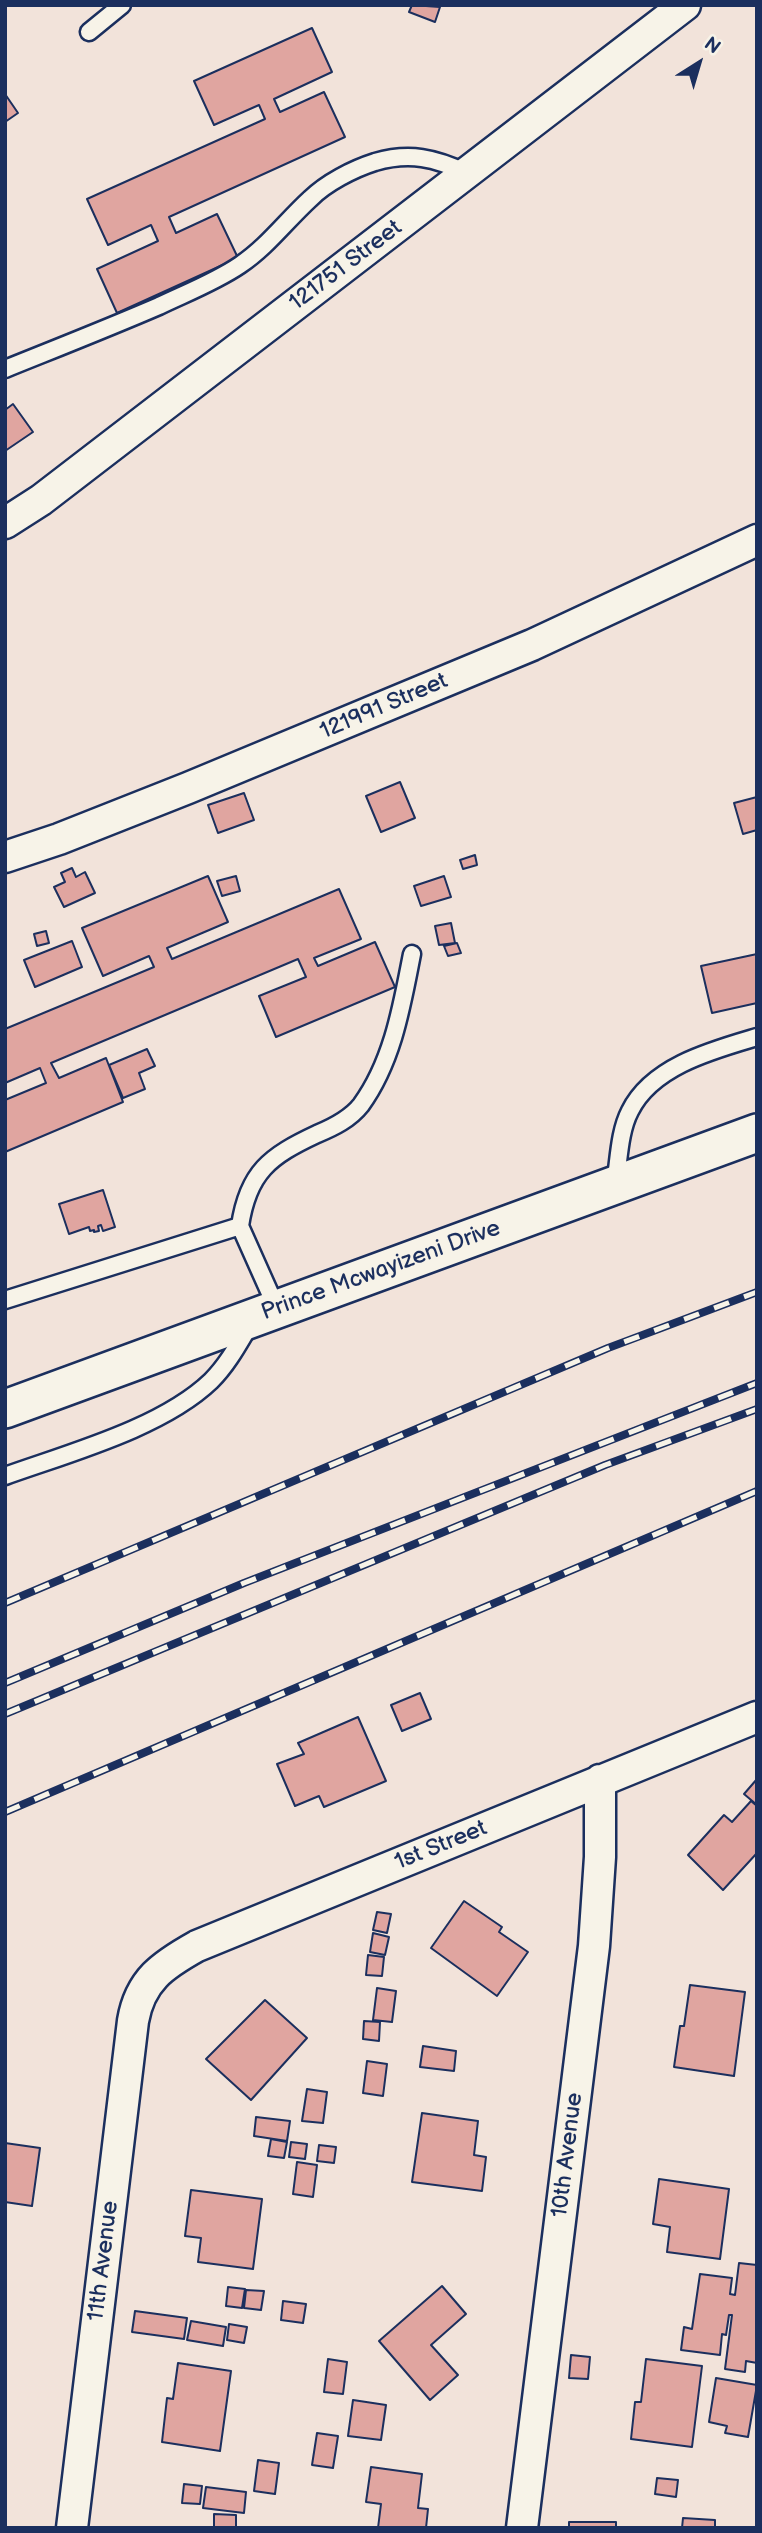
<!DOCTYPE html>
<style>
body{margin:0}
#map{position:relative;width:762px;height:2533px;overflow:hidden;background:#f2e3da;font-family:"Balsamiq Sans",sans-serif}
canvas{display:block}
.frame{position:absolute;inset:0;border:7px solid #1b2f5e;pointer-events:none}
.north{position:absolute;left:664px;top:28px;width:70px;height:70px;-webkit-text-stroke:5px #f7f3e8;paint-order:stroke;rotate:37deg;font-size:19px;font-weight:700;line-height:28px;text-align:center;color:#1b2f5e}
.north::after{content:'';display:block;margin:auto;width:24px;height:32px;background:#1b2f5e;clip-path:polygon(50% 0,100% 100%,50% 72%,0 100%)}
</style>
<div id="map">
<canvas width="762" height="2533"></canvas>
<div class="frame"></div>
<div class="north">N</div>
</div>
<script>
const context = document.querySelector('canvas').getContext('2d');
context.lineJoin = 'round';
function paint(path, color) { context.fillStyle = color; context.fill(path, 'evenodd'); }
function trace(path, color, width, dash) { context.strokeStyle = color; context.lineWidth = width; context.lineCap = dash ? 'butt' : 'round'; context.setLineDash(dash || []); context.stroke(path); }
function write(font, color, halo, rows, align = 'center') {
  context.font = font + ' "Balsamiq Sans",sans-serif'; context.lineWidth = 5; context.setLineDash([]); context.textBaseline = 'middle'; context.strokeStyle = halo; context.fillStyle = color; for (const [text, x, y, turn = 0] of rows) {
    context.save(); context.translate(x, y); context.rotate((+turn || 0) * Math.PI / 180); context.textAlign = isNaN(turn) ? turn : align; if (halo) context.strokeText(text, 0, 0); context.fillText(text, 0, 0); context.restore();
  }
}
const building = new Path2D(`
 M 412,5 L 440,7 L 435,22 L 409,12 Z
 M 312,28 L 332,72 L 274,99 L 280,112 L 324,92 L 345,137 L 169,217 L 176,233 L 217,214 L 238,258 L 117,313 L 97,269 L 158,241 L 151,225 L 108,245 L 87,199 L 265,119 L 259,105 L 214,125 L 194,81 Z
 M 5,94 L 18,113 L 5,122 Z
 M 13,404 L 33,432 L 5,451 L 5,410 Z
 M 400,782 L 415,818 L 381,832 L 366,796 Z
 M 244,793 L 254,820 L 218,833 L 208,805 Z
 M 757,797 L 757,830 L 743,834 L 734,803 Z
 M 475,855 L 477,865 L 463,869 L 460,860 Z
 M 72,868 L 76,877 L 85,872 L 95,893 L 64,907 L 54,887 L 65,882 L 61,873 Z
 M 208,876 L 228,922 L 167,948 L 172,959 L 339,889 L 361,939 L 314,958 L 318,966 L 375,942 L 395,987 L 276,1037 L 259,996 L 306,977 L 298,959 L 51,1063 L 59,1078 L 106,1058 L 123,1102 L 5,1152 L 5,1100 L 46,1083 L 40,1068 L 5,1083 L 5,1029 L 154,967 L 149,956 L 103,976 L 82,928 Z
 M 236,876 L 240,891 L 222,896 L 217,881 Z
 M 444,876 L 451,897 L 421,906 L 414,886 Z
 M 451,923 L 455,943 L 439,945 L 435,926 Z
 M 46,931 L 49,943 L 37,946 L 34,934 Z
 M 72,941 L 82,967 L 35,987 L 24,960 Z
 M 457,943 L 461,953 L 448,956 L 444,946 Z
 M 757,954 L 757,1003 L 712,1013 L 701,966 Z
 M 147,1049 L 155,1066 L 139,1073 L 145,1089 L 123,1098 L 109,1065 Z
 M 103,1190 L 115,1227 L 103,1231 L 101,1225 L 98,1226 L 99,1231 L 94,1232 L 94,1230 L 90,1231 L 89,1227 L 69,1234 L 59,1204 Z
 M 420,1693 L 431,1719 L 402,1731 L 391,1705 Z
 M 358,1717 L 386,1781 L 324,1807 L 319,1796 L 295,1806 L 277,1764 L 304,1754 L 298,1743 Z
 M 757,1779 L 757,1805 L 744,1794 Z
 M 751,1801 L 757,1806 L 757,1853 L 723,1890 L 688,1855 L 724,1815 L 732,1822 Z
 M 464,1901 L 502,1927 L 499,1932 L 528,1952 L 497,1996 L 431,1948 Z
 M 377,1912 L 391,1914 L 387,1933 L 373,1930 Z
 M 373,1933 L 389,1937 L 385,1955 L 370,1952 Z
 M 368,1955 L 384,1957 L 382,1976 L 366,1975 Z
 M 690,1985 L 745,1992 L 734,2076 L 674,2067 L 680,2026 L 684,2026 Z
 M 377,1988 L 396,1991 L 392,2022 L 373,2020 Z
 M 265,2000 L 307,2038 L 251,2100 L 206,2059 Z
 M 364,2021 L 380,2022 L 379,2041 L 363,2039 Z
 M 423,2046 L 456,2051 L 454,2071 L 420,2067 Z
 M 367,2061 L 387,2064 L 383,2096 L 363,2093 Z
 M 307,2089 L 327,2092 L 323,2123 L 302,2121 Z
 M 422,2113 L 478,2121 L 474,2155 L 486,2157 L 482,2191 L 412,2182 Z
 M 256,2117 L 290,2121 L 287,2141 L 254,2136 Z
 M 271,2139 L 287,2142 L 284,2158 L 268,2156 Z
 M 291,2142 L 307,2144 L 305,2159 L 289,2157 Z
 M 5,2143 L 40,2148 L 32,2206 L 5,2202 Z
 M 319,2145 L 336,2147 L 334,2163 L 317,2161 Z
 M 297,2162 L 317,2165 L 313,2197 L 293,2194 Z
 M 659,2179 L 729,2189 L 720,2259 L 667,2252 L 670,2227 L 653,2224 Z
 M 191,2190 L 262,2199 L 253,2269 L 198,2262 L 201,2238 L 185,2236 Z
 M 739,2263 L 757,2265 L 757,2363 L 746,2361 L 745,2372 L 725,2369 L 732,2315 L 729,2315 L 726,2335 L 722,2334 L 720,2355 L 681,2350 L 684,2327 L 692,2329 L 700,2274 L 732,2278 L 730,2294 L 735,2295 Z
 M 442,2286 L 466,2314 L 431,2345 L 458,2375 L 430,2400 L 379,2341 Z
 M 228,2287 L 245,2289 L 242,2308 L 226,2306 Z
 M 246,2290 L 264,2291 L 261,2310 L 244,2308 Z
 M 283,2301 L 306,2304 L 303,2323 L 281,2320 Z
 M 135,2311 L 187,2318 L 184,2339 L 132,2332 Z
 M 191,2321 L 226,2327 L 223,2346 L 187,2340 Z
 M 229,2324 L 247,2327 L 244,2343 L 227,2340 Z
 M 571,2355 L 590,2357 L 588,2379 L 569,2378 Z
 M 328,2359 L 347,2362 L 343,2394 L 324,2392 Z
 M 646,2359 L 702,2366 L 692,2447 L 631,2439 L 635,2402 L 641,2402 Z
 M 178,2363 L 231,2371 L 220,2451 L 162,2442 L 167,2398 L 173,2399 Z
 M 716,2378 L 757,2385 L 748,2437 L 725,2433 L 727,2426 L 709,2422 Z
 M 353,2400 L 386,2405 L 381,2440 L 348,2436 Z
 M 317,2433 L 338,2436 L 333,2468 L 312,2465 Z
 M 258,2460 L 279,2463 L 275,2494 L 254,2491 Z
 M 371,2467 L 422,2474 L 418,2508 L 428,2509 L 426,2528 L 378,2528 L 381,2504 L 366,2502 Z
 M 657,2478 L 678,2480 L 676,2497 L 655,2494 Z
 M 184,2484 L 202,2486 L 200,2504 L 182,2503 Z
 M 206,2487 L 246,2492 L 244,2513 L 203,2508 Z
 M 214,2514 L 236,2515 L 236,2528 L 214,2528 Z
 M 683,2518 L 715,2520 L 715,2528 L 682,2528 Z
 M 569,2522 L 616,2522 L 616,2528 L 569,2528 Z`);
paint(building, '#e0a5a0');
trace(building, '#1b2f5e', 2);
const service = new Path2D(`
 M 89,32 L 122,5
 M 5,369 C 57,348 108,328 159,306 C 186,293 215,282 240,265 C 267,247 286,221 310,199 C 326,183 353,169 375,162 C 410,152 435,158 467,173
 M 615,1184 C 619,1161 619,1132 630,1111 C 652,1066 713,1050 757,1037
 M 240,1226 C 248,1172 270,1156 317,1134 C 334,1127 350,1119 361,1105 C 393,1061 402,1005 412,954
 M 5,1300 L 240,1226 L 277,1309
 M 5,1476 C 69,1453 162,1428 211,1381 C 228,1364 239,1343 251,1323`);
const minor = new Path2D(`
 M 5,523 L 41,500 L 685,5
 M 5,857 L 59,839 L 188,788 L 532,645 L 757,540
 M 72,2528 L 133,2021 C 140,1980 163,1965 197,1946 L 757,1717
 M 522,2528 L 594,1946 L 600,1857 L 600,1780`);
const tertiary = new Path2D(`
 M 5,1409 L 757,1133`);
trace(service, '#1b2f5e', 21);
trace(minor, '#1b2f5e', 35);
trace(tertiary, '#1b2f5e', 42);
trace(service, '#f7f3e8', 16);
trace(minor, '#f7f3e8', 30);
trace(tertiary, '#f7f3e8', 37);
const rail = new Path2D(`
 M 5,1603 L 608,1348 L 757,1292
 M 5,1683 L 244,1583 L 757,1383
 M 5,1714 L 605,1465 L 757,1409
 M 5,1812 L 757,1491`);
trace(rail, '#1b2f5e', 8);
trace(rail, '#f7f3e8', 5, [16]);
write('23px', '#1b2f5e', '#f7f3e8', [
 ["121751 Street",346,266,-37],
 ["121991 Street",384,707,-23],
 ["Prince Mcwayizeni Drive",381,1271,-20],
 ["1st Street",441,1846,-22],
 ["10th Avenue",568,2155,-83],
 ["11th Avenue",104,2261,-83]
]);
</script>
